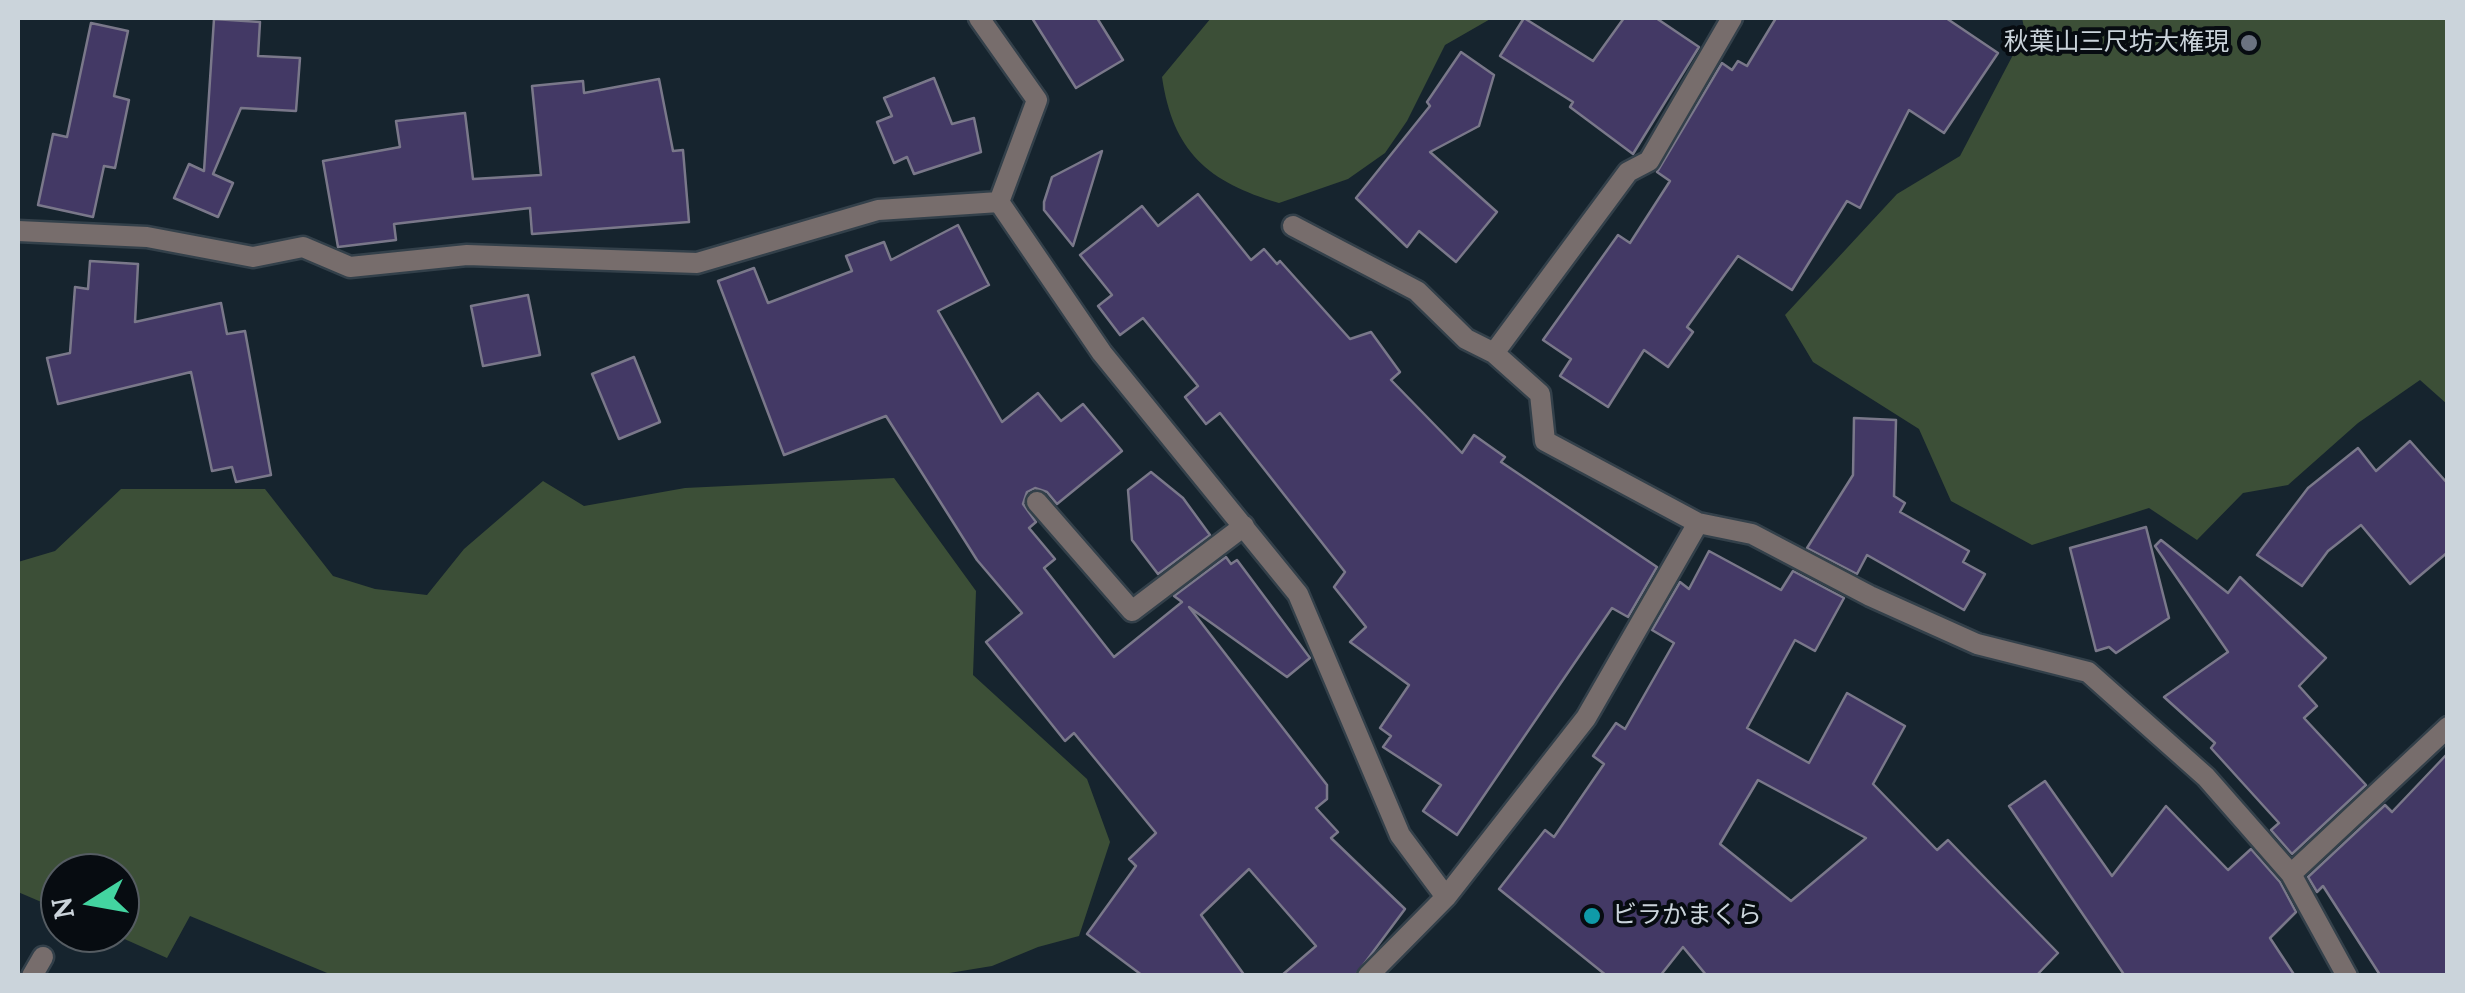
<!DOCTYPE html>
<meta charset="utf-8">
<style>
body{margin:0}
#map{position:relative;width:2465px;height:993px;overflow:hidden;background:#16242e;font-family:Lora,serif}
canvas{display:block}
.frame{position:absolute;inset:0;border:20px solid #cbd4db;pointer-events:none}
.north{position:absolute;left:40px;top:853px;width:100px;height:100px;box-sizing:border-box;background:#070c11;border:2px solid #555c62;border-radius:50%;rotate:259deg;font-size:28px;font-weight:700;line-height:40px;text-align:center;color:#cbd4db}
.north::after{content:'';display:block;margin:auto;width:35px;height:45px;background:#43d4a0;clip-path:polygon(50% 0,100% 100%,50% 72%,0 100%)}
</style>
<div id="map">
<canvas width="2465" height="993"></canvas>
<div class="frame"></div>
<div class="north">N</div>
</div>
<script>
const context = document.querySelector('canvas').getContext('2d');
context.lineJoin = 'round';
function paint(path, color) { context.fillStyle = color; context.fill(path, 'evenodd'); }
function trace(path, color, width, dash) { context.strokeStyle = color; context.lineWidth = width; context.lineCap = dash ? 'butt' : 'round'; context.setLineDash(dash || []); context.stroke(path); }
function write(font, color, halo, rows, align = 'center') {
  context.font = font + ' Lora,"Noto Sans JP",serif'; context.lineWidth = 8; context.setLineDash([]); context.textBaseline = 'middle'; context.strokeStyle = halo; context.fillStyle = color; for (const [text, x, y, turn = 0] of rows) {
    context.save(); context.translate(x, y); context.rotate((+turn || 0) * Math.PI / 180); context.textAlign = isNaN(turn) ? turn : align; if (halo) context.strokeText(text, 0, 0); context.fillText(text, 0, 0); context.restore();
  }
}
paint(new Path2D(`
 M 1211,18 L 1492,18 L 1445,45 L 1407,121 L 1385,153 L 1348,179 L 1279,203 C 1208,182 1173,152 1162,77 Z
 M 2022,18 L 2447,18 L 2447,404 L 2420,380 L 2358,423 L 2288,485 L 2243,493 L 2197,540 L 2149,508 L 2032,545 L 1951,501 L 1919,429 L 1813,362 L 1785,315 L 1897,194 L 1960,156 L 2025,32 Z
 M 894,478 L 976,591 L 973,675 L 1087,779 L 1110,842 L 1079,936 L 1038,947 L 992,966 L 931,976 L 332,975 L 190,916 L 167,958 L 111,933 L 120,933 L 120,873 L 60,873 L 60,910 L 18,892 L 18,562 L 55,551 L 121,489 L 265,489 L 333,576 L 375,589 L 427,595 L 464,549 L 543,481 L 584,506 L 685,488 Z`), '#3c4f37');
const building = new Path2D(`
 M 1032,18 L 1097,18 L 1123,60 L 1076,88 Z
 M 1524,18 L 1593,61 L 1624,18 L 1656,18 L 1699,47 L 1633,154 L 1570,107 L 1573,102 L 1500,56 Z
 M 1776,18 L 1946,18 L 1998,53 L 1944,133 L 1909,110 L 1860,208 L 1847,201 L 1792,290 L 1738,256 L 1687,327 L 1693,332 L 1668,367 L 1644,350 L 1608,407 L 1560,376 L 1571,359 L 1543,340 L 1618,235 L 1630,243 L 1670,181 L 1657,172 L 1722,63 L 1732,70 L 1738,61 L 1747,66 Z
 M 214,19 L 260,22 L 258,56 L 300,58 L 296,111 L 241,108 L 213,174 L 233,183 L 218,217 L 174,198 L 189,164 L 204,171 Z
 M 91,23 L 128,31 L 114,96 L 129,100 L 115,168 L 104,166 L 93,217 L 38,205 L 53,134 L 67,137 Z
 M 1461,52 L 1494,75 L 1479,126 L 1430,152 L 1497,212 L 1456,262 L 1419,231 L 1407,247 L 1356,198 L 1430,106 L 1427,102 Z
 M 934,78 L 952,124 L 974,118 L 981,152 L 914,174 L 907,157 L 894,163 L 877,122 L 892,116 L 884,98 Z
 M 659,79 L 673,151 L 683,150 L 689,222 L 532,234 L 530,208 L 394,224 L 396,240 L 338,247 L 323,161 L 400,147 L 396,121 L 465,113 L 473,179 L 541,175 L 532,86 L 583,81 L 584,93 Z
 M 1102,151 L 1073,246 L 1044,210 L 1044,202 L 1052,177 Z
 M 1198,194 L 1251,260 L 1264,249 L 1277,264 L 1280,261 L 1350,339 L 1371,332 L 1400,372 L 1391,380 L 1462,453 L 1474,435 L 1505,457 L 1501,462 L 1657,567 L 1628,617 L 1612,608 L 1457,835 L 1423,811 L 1441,785 L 1383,747 L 1391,736 L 1380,728 L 1409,685 L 1350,642 L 1366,627 L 1334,587 L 1345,572 L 1220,413 L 1206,424 L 1185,397 L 1198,386 L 1143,318 L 1120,335 L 1098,306 L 1112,295 L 1080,255 L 1142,206 L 1158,226 Z
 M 958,225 L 989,285 L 938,311 L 1002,422 L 1038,393 L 1061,421 L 1083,404 L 1122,451 L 1057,504 L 1047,492 L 1035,488 L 1027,492 L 1023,504 L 1036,522 L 1029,528 L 1055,559 L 1044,568 L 1114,657 L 1182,602 L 1174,596 L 1226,557 L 1231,564 L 1237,560 L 1310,658 L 1287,677 L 1189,607 L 1327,785 L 1327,799 L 1316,808 L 1338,832 L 1331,838 L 1405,909 L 1355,976 L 1281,976 L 1316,946 L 1249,869 L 1201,915 L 1245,976 L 1143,976 L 1087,934 L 1136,866 L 1129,859 L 1156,833 L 1074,733 L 1065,741 L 986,642 L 1022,613 L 977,560 L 886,416 L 784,455 L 718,281 L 754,268 L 768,303 L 852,271 L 846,256 L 884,242 L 891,260 Z
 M 90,261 L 138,264 L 135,322 L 221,303 L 227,334 L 245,331 L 271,475 L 236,482 L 232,467 L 212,471 L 191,372 L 58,404 L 47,358 L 70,353 L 75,287 L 88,289 Z
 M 528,295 L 540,355 L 483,366 L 471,306 Z
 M 634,357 L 660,422 L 619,439 L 592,374 Z
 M 1854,418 L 1896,420 L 1894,496 L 1905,503 L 1900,512 L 1969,551 L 1963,562 L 1985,574 L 1964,610 L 1867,555 L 1857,574 L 1807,548 L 1853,475 Z
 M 2410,441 L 2448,484 L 2448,552 L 2410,584 L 2361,525 L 2328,551 L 2302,586 L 2257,555 L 2308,488 L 2358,448 L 2376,471 Z
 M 1151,472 L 1183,498 L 1210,535 L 1158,574 L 1132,540 L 1128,490 Z
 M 2146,527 L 2169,618 L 2116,653 L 2109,647 L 2096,651 L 2070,548 Z
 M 2161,540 L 2228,593 L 2240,577 L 2326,658 L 2299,686 L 2317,706 L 2304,718 L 2366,785 L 2292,854 L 2271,830 L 2279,823 L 2211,748 L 2215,743 L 2164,697 L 2228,652 L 2155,546 Z
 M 1709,551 L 1781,590 L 1793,571 L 1844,598 L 1815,651 L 1795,640 L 1747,728 L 1809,763 L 1847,693 L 1905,726 L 1873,784 L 1937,850 L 1948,840 L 2058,953 L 2036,976 L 1707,976 L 1683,947 L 1660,976 L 1607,976 L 1499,889 L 1545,830 L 1554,837 L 1604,764 L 1593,756 L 1616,723 L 1625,729 L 1674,643 L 1652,630 L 1680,582 L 1689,589 ZM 1758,780 L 1866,838 L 1791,901 L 1720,844 Z
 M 2448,753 L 2448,975 L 2380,975 L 2323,886 L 2317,892 L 2308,877 L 2385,805 L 2392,812 Z
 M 2045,781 L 2112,876 L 2166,806 L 2228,870 L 2251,849 L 2280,882 L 2296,912 L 2270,938 L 2295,976 L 2125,976 L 2009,806 Z`);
paint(building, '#433965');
trace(building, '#7a788a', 2.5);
const minor = new Path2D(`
 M 979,18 L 1037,100 L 999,202 L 1102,353 L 1298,594 L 1400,835 L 1446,897
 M 1293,226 L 1417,291 L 1466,339 L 1494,353 L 1540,394 L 1545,441 L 1698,523
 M 18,231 L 147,237 L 253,257 L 303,247 L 350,267 L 467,255 L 697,263 L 878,210 L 999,202
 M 1494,353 L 1628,172 L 1649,161 L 1732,18
 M 1037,502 L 1132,611 L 1244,526
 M 2291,874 L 2448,727
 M 32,976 L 43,957
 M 1368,976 L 1446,897 L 1586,718 L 1698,523 L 1752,534 L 1870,596 L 1977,644 L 2088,672 L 2206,777 L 2291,874 L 2347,976`);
trace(minor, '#33404a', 25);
trace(minor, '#776d6c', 20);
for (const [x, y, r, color] of [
 [2249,43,10,"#6b7280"],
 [1592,916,10,"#0f9aa8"]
]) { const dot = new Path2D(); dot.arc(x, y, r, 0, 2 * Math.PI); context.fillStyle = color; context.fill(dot); trace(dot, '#070c11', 4); }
write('25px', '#cbd4db', '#070c11', [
 ["秋葉山三尺坊大権現",2229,43],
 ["ビラかまくら",1612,916,"left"]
], 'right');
</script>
